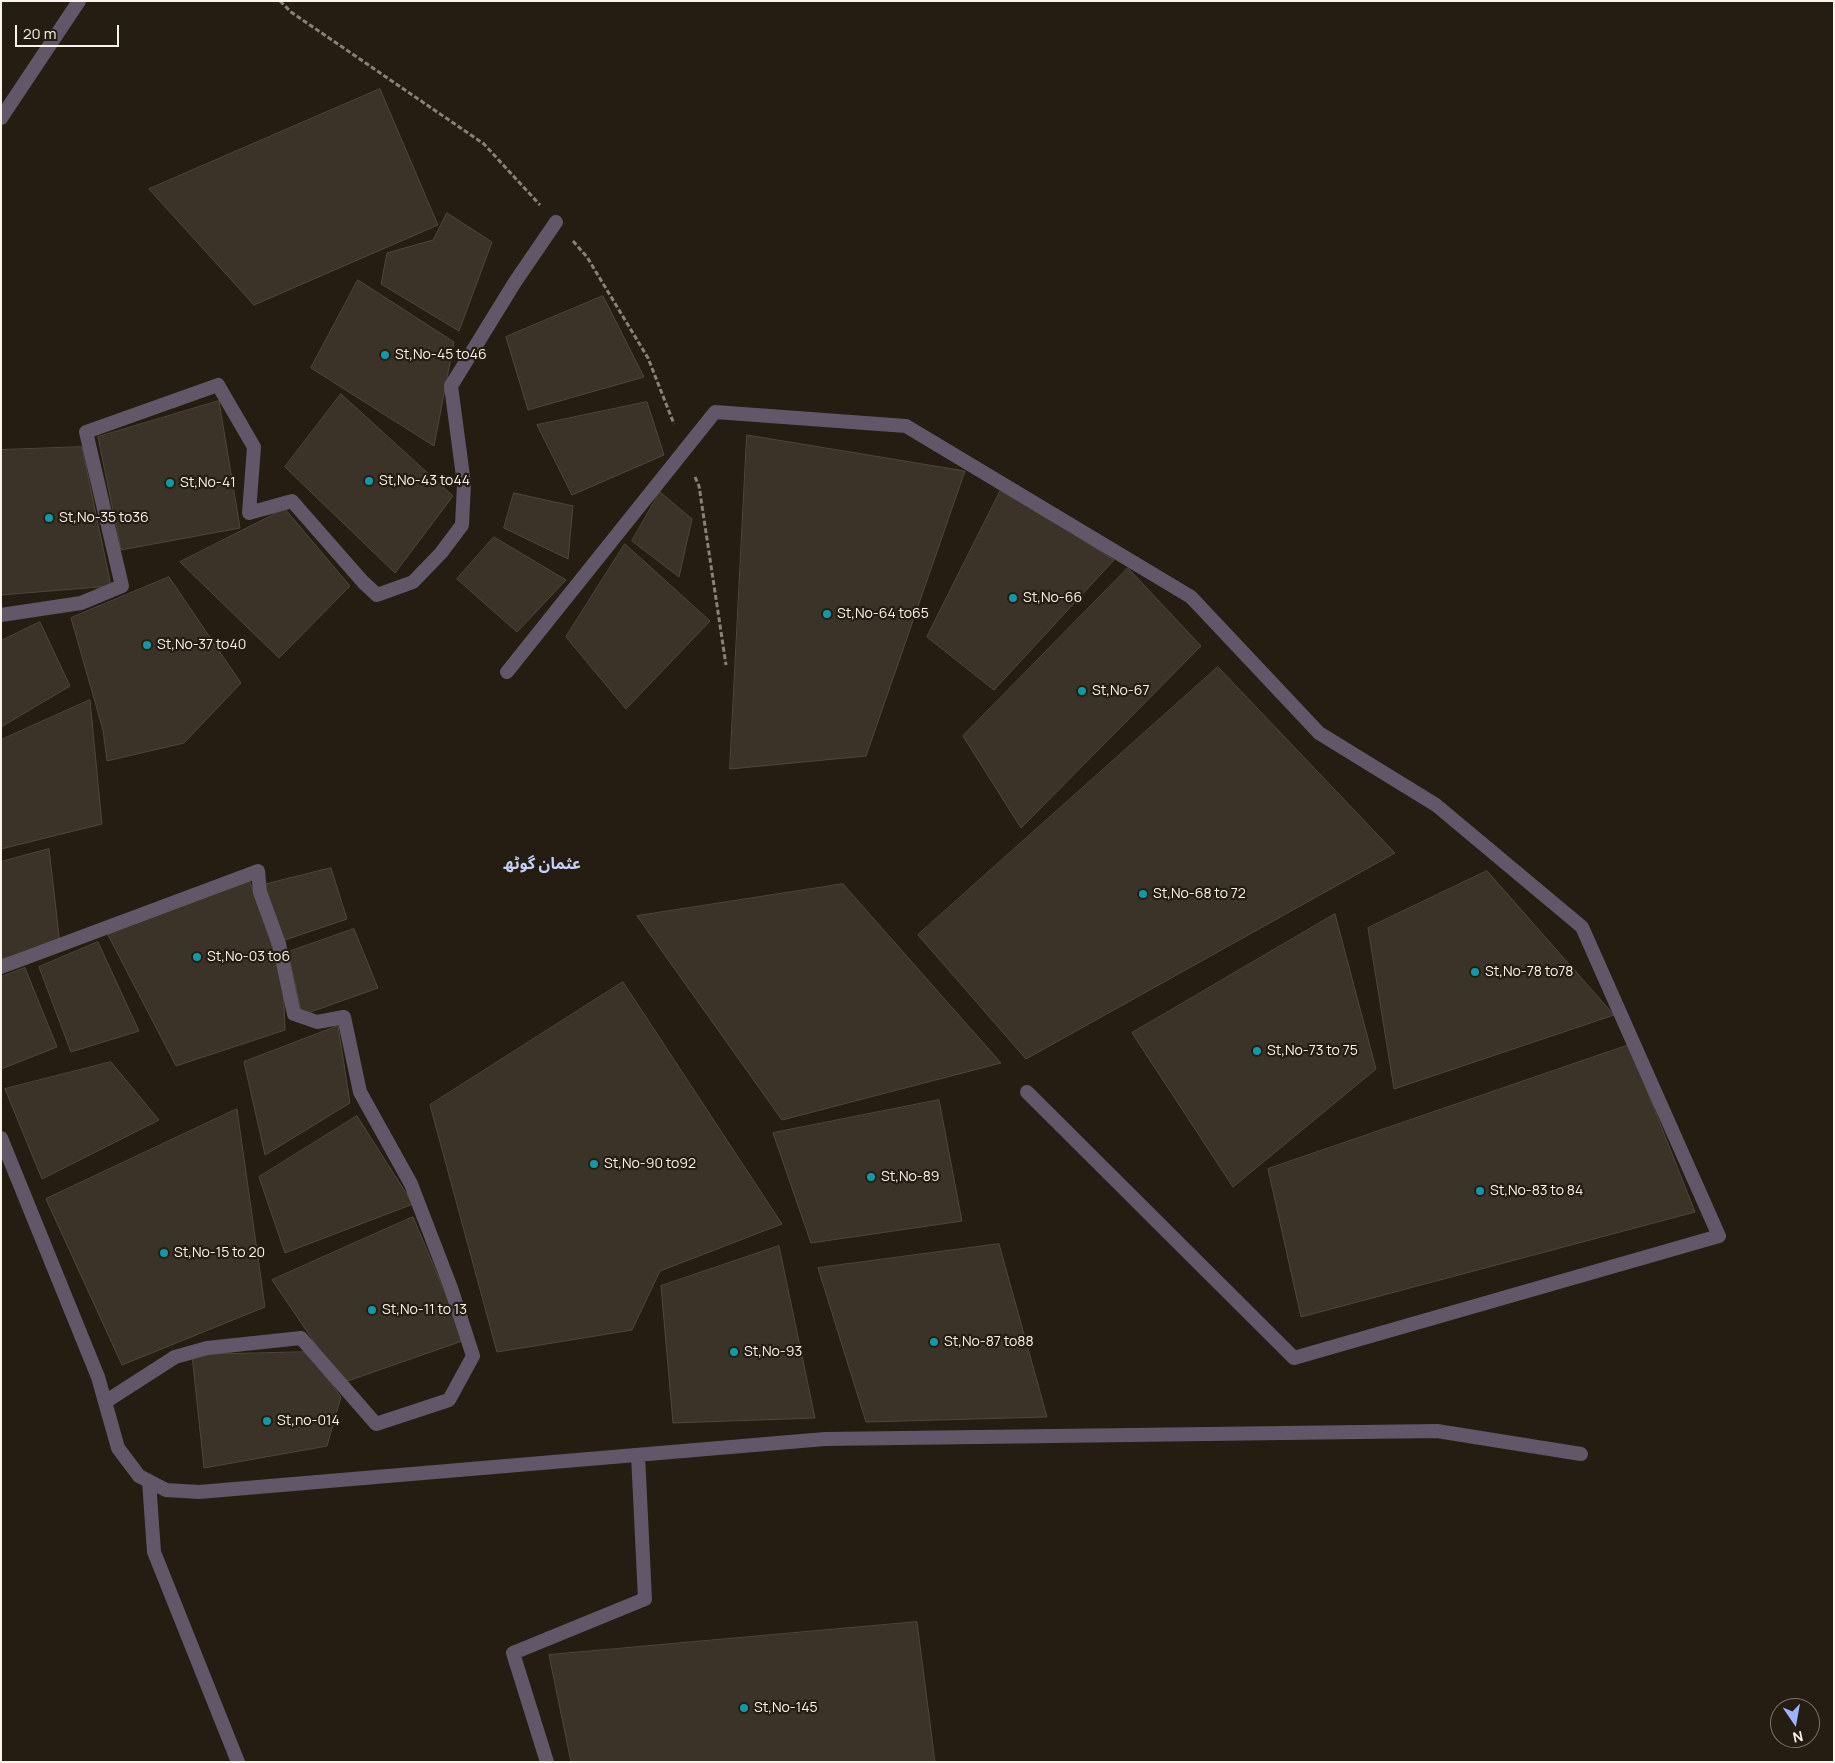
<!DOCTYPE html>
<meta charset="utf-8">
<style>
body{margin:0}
#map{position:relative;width:1835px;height:1763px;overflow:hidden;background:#251d12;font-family:Manrope,sans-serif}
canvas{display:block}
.frame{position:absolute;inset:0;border:2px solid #f9f3ec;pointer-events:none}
.north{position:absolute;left:1770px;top:1698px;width:50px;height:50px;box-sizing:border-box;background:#251d12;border:1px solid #7a7369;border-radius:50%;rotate:168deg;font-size:14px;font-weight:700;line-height:20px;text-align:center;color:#f9f3ec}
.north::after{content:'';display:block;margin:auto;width:18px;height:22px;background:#9eb3fd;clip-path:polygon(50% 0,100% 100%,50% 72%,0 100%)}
.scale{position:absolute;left:15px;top:25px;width:104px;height:22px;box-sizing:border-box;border:2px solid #f9f3ec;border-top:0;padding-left:6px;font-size:15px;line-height:18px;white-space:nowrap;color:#f9f3ec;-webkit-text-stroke:4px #251d12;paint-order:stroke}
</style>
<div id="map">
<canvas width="1835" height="1763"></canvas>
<div class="frame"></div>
<div class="north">N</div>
<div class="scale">20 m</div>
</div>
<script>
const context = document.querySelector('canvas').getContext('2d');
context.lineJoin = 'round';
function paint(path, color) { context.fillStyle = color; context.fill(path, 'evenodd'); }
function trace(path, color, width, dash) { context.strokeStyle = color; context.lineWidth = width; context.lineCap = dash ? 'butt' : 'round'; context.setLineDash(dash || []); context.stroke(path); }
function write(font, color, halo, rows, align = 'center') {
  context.font = font + ' Manrope,"Noto Sans Arabic",sans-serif'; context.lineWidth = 4.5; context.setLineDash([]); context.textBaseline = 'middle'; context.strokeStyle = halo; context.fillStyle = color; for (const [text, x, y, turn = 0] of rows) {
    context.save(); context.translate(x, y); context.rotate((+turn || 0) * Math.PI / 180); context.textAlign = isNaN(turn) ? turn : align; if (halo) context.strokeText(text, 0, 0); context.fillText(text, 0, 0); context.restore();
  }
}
const building = new Path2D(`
 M 380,89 L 438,225 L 254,305 L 149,189 Z
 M 447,213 L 492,242 L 459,331 L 381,284 L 387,253 L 433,240 Z
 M 358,280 L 454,342 L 434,446 L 311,368 Z
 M 603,296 L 644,377 L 528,410 L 506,337 Z
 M 341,394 L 453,496 L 395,573 L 285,467 Z
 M 219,401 L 240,528 L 121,550 L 98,437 Z
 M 647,402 L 664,455 L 572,495 L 537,425 Z
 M 747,435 L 965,471 L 866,756 L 730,769 Z
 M 82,447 L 111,586 L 1,595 L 1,450 Z
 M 1002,488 L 1114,560 L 994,690 L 927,637 Z
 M 660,492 L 692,519 L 679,577 L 632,541 Z
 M 514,493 L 573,506 L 568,559 L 504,528 Z
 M 285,509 L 350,586 L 279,658 L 180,562 Z
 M 494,537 L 566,580 L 517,632 L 457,579 Z
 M 625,544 L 710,621 L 626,709 L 566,637 Z
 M 1128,568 L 1201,646 L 1021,828 L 963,736 Z
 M 169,577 L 241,683 L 184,743 L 107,761 L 103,730 L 71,618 Z
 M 40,622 L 70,686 L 1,727 L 1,641 Z
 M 1218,667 L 1395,853 L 1026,1059 L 918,935 Z
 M 90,700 L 102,824 L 1,849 L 1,740 Z
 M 49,849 L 60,944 L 1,959 L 1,862 Z
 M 331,868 L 347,919 L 282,941 L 263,885 Z
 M 1487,871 L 1614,1015 L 1394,1089 L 1368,928 Z
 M 249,879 L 283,978 L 285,1030 L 176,1066 L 108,935 Z
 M 843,884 L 1001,1063 L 782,1120 L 637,916 Z
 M 1335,914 L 1376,1069 L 1233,1187 L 1132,1033 Z
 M 354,929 L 378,988 L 302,1015 L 288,952 Z
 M 98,942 L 139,1031 L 71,1052 L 39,967 Z
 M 25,968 L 57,1047 L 1,1069 L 1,977 Z
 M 623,982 L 782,1224 L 660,1271 L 632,1330 L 497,1352 L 430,1105 Z
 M 338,1026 L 350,1103 L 265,1155 L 244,1062 Z
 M 1629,1045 L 1695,1212 L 1301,1317 L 1268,1169 Z
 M 111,1062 L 159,1120 L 42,1179 L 5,1089 Z
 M 939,1100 L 962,1221 L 811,1243 L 773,1133 Z
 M 237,1109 L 265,1307 L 122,1365 L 46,1199 Z
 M 357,1116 L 413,1204 L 285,1253 L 259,1177 Z
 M 413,1217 L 465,1340 L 342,1383 L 272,1280 Z
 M 999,1244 L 1047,1417 L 866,1422 L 818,1268 Z
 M 779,1246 L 815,1418 L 673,1423 L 661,1286 Z
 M 307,1352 L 341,1397 L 327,1446 L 204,1468 L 192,1355 Z
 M 917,1622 L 935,1762 L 571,1762 L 549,1655 Z`);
paint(building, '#3c3328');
trace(building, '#50463b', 1);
trace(new Path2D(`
 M 280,1 L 291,12 L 484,144 L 540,205
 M 573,241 L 587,257 L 648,358 L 674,424
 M 695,477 L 699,486 L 726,665`), '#888178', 3, [5, 2.5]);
trace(new Path2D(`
 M 1,118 L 79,1
 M 1,615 L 81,603 L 122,586 L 86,432 L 218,385 L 254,447 L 249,513 L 292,501 L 363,582 L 377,595 L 413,582 L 441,553 L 462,525 L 464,484 L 451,386 L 515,282 L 556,222
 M 507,672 L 715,412 L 906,426 L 1191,597 L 1319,733 L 1436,805 L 1582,927 L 1719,1236 L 1294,1358 L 1027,1092
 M 1,967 L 258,871 L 260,892 L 279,944 L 294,1014 L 317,1022 L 344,1017 L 360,1092 L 411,1184 L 451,1288 L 473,1356 L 449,1400 L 376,1424 L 301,1338 L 207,1348 L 175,1357 L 105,1402
 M 1,1138 L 98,1377 L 118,1448 L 139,1476 L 166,1490 L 199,1492 L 825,1439 L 1437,1431 L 1581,1454
 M 149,1481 L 154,1552 L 238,1762
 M 547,1762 L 513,1653 L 645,1599 L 638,1455`), '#605768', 14);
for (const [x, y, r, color] of [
 [385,355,5,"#0f9aa8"],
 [369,481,5,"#0f9aa8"],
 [170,483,5,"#0f9aa8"],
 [49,518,5,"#0f9aa8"],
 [1013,598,5,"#0f9aa8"],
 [827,614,5,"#0f9aa8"],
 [147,645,5,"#0f9aa8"],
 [1082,691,5,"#0f9aa8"],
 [1143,894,5,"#0f9aa8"],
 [197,957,5,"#0f9aa8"],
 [1475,972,5,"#0f9aa8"],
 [1257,1051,5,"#0f9aa8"],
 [594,1164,5,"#0f9aa8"],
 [871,1177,5,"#0f9aa8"],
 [1480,1191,5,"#0f9aa8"],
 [164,1253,5,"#0f9aa8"],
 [372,1310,5,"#0f9aa8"],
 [934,1342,5,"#0f9aa8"],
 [734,1352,5,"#0f9aa8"],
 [267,1421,5,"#0f9aa8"],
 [744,1708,5,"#0f9aa8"]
]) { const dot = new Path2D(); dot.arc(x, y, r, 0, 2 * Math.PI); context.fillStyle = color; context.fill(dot); trace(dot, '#251d12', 2); }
write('14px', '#f9f3ec', '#251d12', [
 ["St,No-45 to46",395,355],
 ["St,No-43 to44",379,481],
 ["St,No-41",180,483],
 ["St,No-35 to36",59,518],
 ["St,No-66",1023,598],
 ["St,No-64 to65",837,614],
 ["St,No-37 to40",157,645],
 ["St,No-67",1092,691],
 ["St,No-68 to 72",1153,894],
 ["St,No-03 to6",207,957],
 ["St,No-78 to78",1485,972],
 ["St,No-73 to 75",1267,1051],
 ["St,No-90 to92",604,1164],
 ["St,No-89",881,1177],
 ["St,No-83 to 84",1490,1191],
 ["St,No-15 to 20",174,1253],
 ["St,No-11 to 13",382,1310],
 ["St,No-87 to88",944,1342],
 ["St,No-93",744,1352],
 ["St,no-014",277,1421],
 ["St,No-145",754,1708]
], 'left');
write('bold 16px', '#c2cff9', '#251d12', [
 ["عثمان گوٹھ",542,865]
]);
</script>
